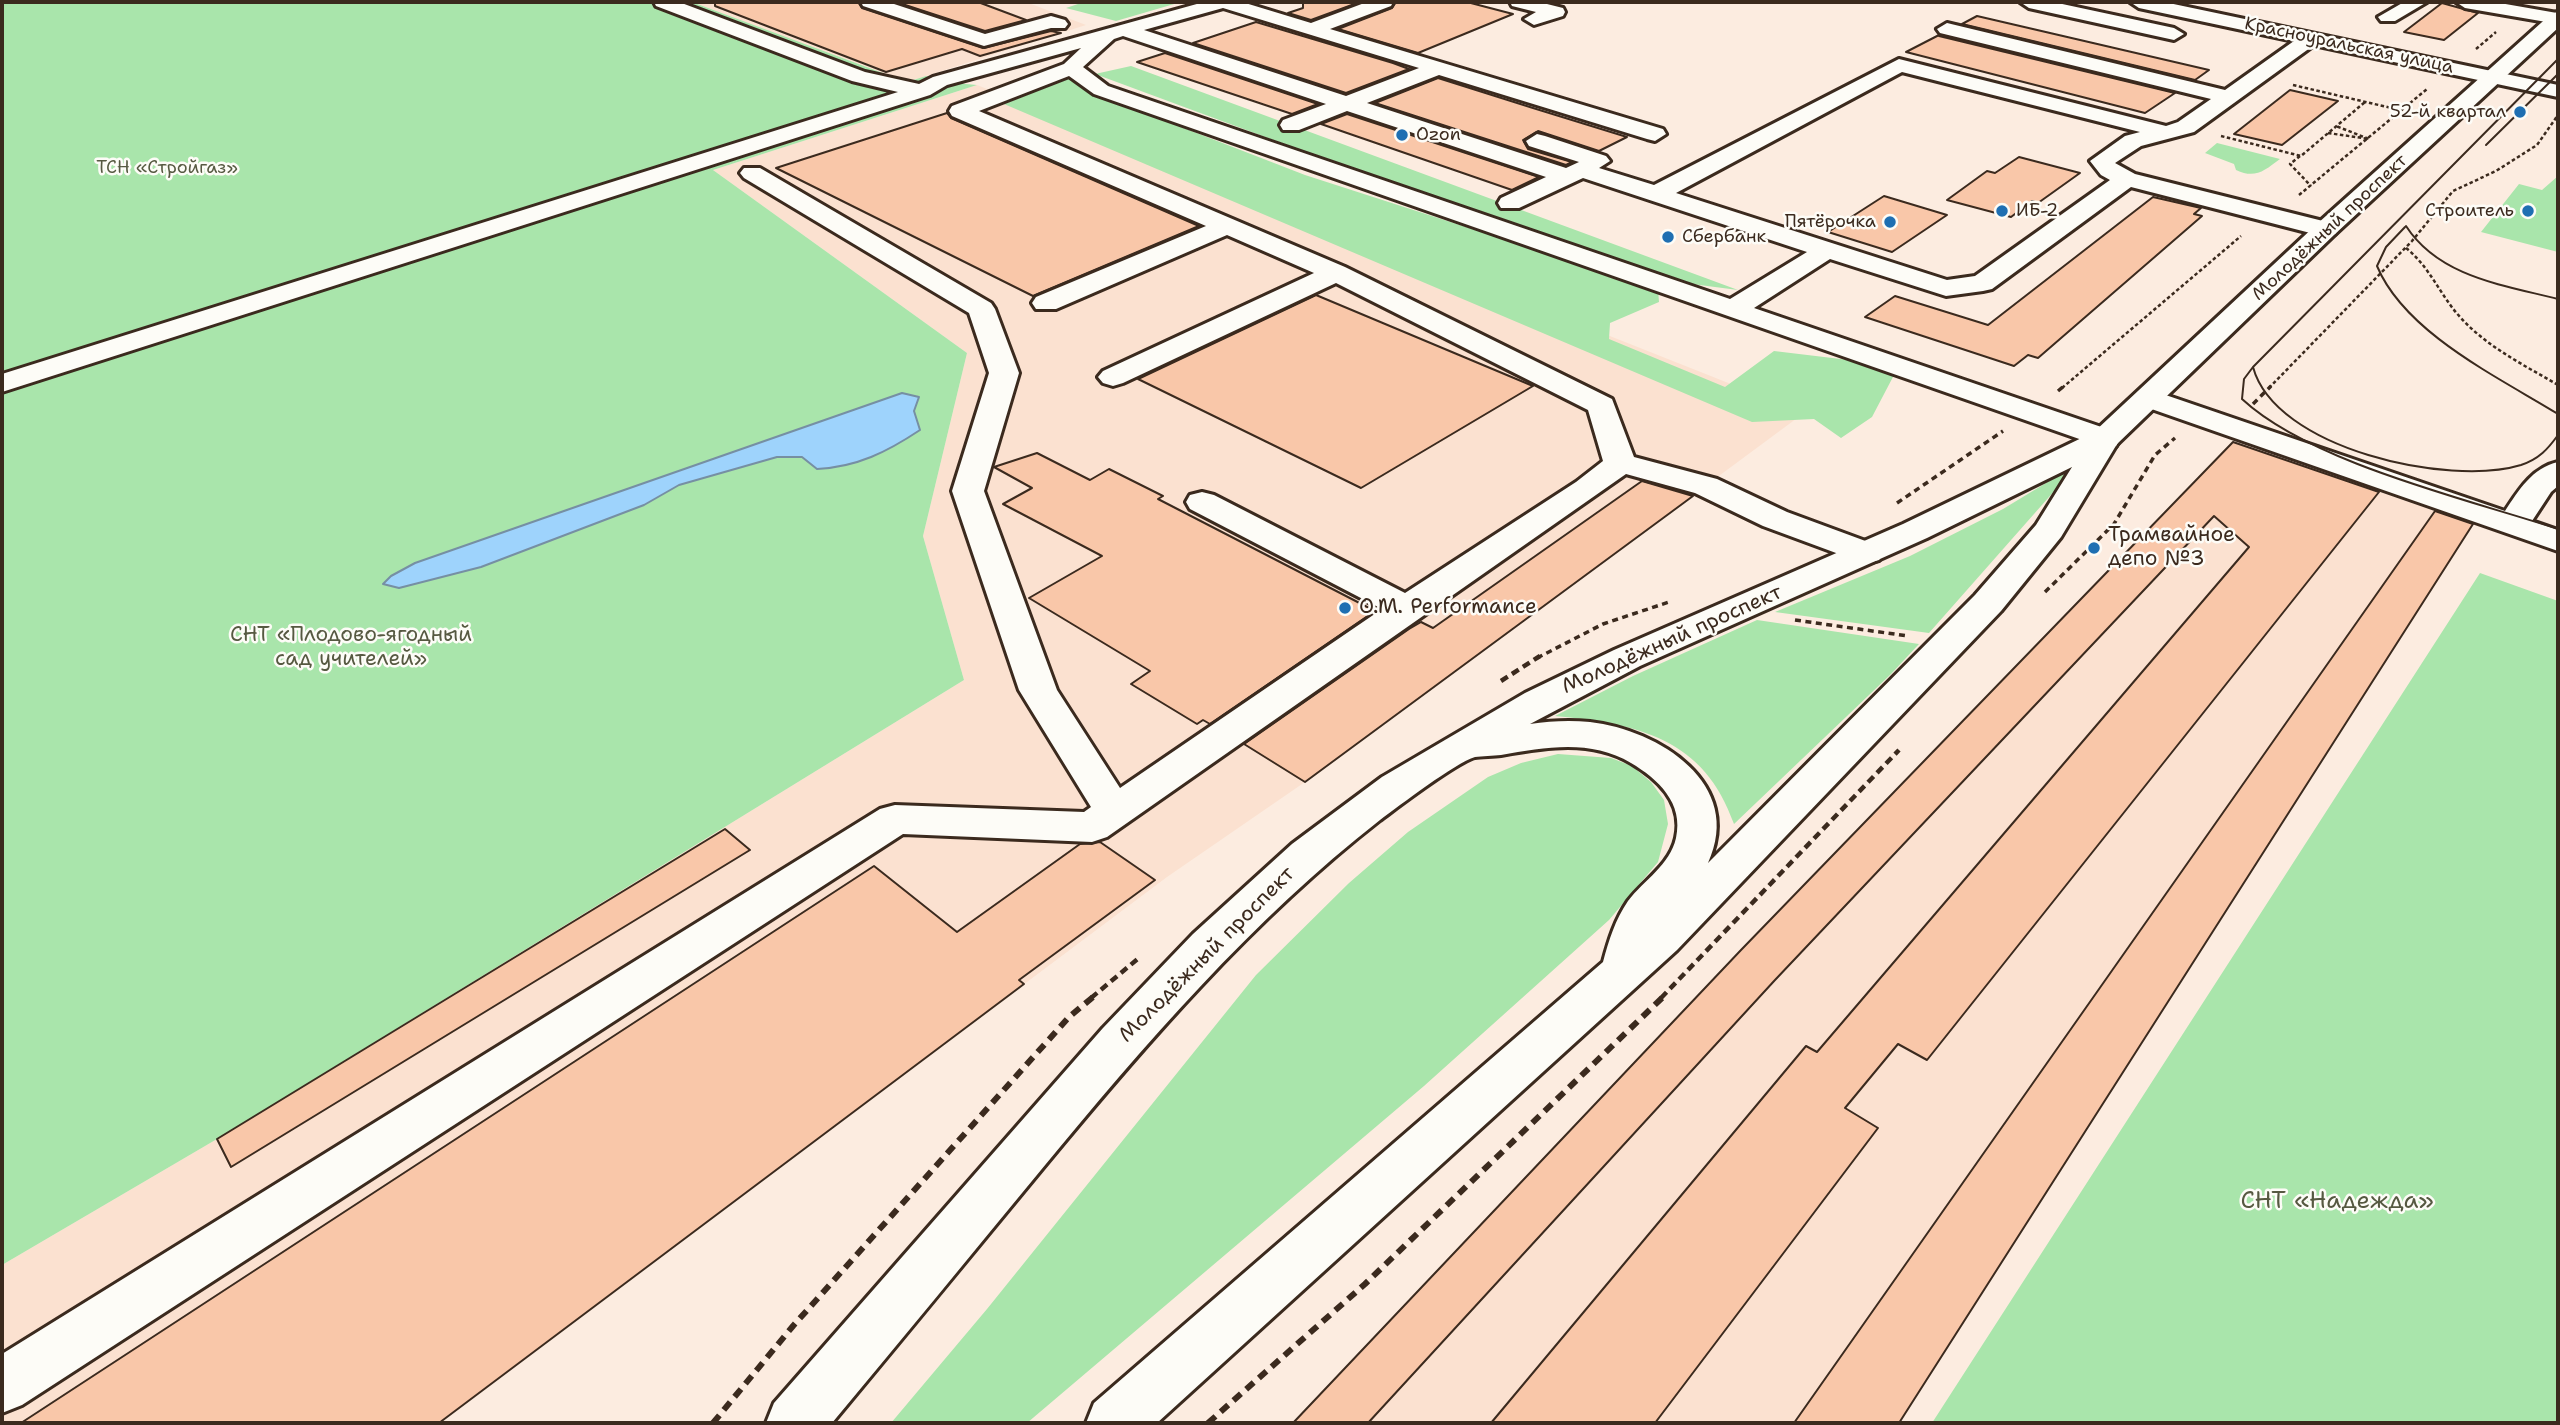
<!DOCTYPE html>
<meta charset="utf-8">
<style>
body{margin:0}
#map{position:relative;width:2560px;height:1425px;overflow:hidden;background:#fcece0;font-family:"Shantell Sans",sans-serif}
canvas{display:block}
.frame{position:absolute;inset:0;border:4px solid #3b2a1e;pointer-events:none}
</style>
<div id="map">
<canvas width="2560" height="1425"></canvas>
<div class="frame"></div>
</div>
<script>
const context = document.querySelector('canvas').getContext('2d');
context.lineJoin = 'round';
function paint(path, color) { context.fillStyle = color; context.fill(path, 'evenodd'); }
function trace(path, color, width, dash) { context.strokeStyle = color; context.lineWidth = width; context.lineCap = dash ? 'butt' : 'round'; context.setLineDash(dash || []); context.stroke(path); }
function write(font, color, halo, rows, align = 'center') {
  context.font = font + ' "Shantell Sans",sans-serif'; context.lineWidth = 5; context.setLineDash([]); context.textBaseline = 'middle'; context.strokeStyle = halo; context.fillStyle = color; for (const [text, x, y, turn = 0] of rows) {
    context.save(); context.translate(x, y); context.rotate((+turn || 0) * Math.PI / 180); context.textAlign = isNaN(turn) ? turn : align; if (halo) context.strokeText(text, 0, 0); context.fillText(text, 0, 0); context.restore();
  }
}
paint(new Path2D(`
 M 692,2 L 1026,2 L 1086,25 L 907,82 Z
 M 977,85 L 1804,413 L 1305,782 L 1167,877 L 439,1423 L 2,1423 L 2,1265 L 217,1139 L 964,680 L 923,536 L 967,353 L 713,170 Z
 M 2233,442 L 2473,524 L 1899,1423 L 1293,1423 L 1741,950 Z`), '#fbe1d0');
paint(new Path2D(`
 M 2,2 L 692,2 L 907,82 L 926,76 L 944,82 L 977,85 L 713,170 L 967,353 L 923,536 L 964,680 L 217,1139 L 2,1265 Z
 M 1084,2 L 1181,2 L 1116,21 L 1066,8 Z
 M 1131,66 L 1738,290 L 1646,278 L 1095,74 Z
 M 1075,76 L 1096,94 L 1305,175 L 1658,289 L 1659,302 L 1610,323 L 1609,339 L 1725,387 L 1774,351 L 1874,363 L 1894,375 L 1872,417 L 1841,438 L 1814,419 L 1752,422 L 1004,104 Z
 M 2217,143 L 2280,159 C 2264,171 2255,179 2236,170 L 2234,164 L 2205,153 Z
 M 2558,176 L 2558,252 L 2481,232 L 2519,184 L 2542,190 Z
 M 2079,463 L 1929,633 L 1775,612 L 1910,556 L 2003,509 Z
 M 2480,573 L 2558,601 L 2558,1423 L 1932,1423 Z
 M 1757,620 L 1919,644 L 1891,674 L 1734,824 C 1704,738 1638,724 1555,716 L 1633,676 Z
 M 1558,754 L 1611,758 L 1632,766 L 1651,782 L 1664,800 L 1668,824 L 1658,862 L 1609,920 L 1424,1086 L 1027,1423 L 891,1423 L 987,1309 L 1256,975 L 1349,883 L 1408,832 L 1488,777 L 1521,763 Z`), '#a9e5ab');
const water = new Path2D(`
 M 902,393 L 919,397 L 914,411 L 920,430 C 887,452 857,467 817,469 L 802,457 L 777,457 L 679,485 L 644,505 L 481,567 L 399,588 L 383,584 L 391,576 L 415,563 Z`);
paint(water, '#9ed3fc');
trace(water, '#768fa3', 2);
const building = new Path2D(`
 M 715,2 L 858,2 L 862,8 L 983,48 L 1051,31 L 1061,33 L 980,56 L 962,49 L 886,72 L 715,6 Z
 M 896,2 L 978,2 L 1026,20 L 985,31 Z
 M 1303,2 L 1360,2 L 1311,20 L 1288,13 L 1303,8 Z
 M 1396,2 L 1467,2 L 1513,14 L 1418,53 L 1338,29 L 1392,8 Z
 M 2442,3 L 2478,13 L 2444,40 L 2404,32 Z
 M 1977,16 L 2209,70 L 2195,80 L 1962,24 Z
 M 1256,22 L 1393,63 L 1409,69 L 1346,93 L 1193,43 Z
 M 1939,35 L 1939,36 L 2175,93 L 2145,113 L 1906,52 Z
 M 1165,53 L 1318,104 L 1292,114 L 1137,62 Z
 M 1438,78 L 1533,108 L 1627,137 L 1599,151 L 1538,131 L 1523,140 L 1528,149 L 1572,162 L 1566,165 L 1375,103 Z
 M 2290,90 L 2338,101 L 2282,145 L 2234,134 Z
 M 947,113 L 951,118 L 1199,226 L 1033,296 L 776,168 Z
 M 1347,114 L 1539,177 L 1512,190 L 1321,124 Z
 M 2019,157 L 2080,173 L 2038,203 L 2032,201 L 2011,217 L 1947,200 L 1987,171 L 1995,173 Z
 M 1884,196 L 1947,215 L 1892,252 L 1828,232 Z
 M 2153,197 L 2201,208 L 2194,214 L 2202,216 L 2038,358 L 2028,355 L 2014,366 L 1865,317 L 1895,296 L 1988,325 Z
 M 1316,295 L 1533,386 L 1361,488 L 1138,379 Z
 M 2233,442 L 2379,492 L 1927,1060 L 1898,1044 L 1845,1108 L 1878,1128 L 1655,1423 L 1491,1423 L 1806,1046 L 1817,1052 L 2249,547 L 2214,516 L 1775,980 L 1368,1423 L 1293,1423 L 1741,950 Z
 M 1037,453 L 1090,480 L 1109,469 L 1163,496 L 1158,499 L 1375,611 L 1210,724 L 1203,720 L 1197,724 L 1131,684 L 1150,671 L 1029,598 L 1102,556 L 1003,504 L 1032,488 L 994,467 Z
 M 1642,481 L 1693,496 L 1305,782 L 1244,744 L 1409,629 L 1421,622 L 1433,628 Z
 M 2435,511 L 2473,524 L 1899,1423 L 1794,1423 Z
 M 725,829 L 750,850 L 231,1167 L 217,1139 Z
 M 1100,842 L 1155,880 L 1019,980 L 1024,984 L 439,1423 L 21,1423 L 874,866 L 957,932 L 1080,844 Z`);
paint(building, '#f9c7a9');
trace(building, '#3b2a1e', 2);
const minor = new Path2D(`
 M 654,2 L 679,2 L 865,72 L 919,84 L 933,77 L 1204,2 L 1242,2 L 1311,23 L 1367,2 L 1393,2 L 1391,6 L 1330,29 L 1663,129 L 1666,134 L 1655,141 L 1647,139 L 1439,75 L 1367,103 L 1566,168 L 1579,162 L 1529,146 L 1526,141 L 1537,134 L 1545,136 L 1606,156 L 1610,161 L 1599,168 L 1654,185 L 1899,59 L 2166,126 L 2178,122 L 2211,99 L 1940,33 L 1937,29 L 1947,23 L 2225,90 L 2294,41 L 2139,8 L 2130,2 L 2164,2 L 2558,85 L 2558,97 L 2314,45 L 2194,132 L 2141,146 L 2115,163 L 2135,174 L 2335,224 L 2339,229 L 2335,234 L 2326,237 L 2131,187 L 1992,289 L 1983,291 L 1946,296 L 1830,259 L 1754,308 L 2116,432 L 2120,439 L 2116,446 L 2105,448 L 1094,94 L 1069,76 L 979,111 L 1345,267 L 1612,399 L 1634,457 L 1717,479 L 1787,512 L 1879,546 L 1884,553 L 1879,560 L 1867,563 L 1855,560 L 1763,526 L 1695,493 L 1626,474 L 1107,837 L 1092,842 L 903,834 L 22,1405 L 2,1413 L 2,1354 L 880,809 L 895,805 L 1084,812 L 1091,807 L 1019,690 L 952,491 L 989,373 L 969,313 L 744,178 L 740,173 L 744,168 L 760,168 L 991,303 L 995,309 L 1019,373 L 984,491 L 1057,690 L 1120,788 L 1382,609 L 1190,509 L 1186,502 L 1190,495 L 1202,492 L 1214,495 L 1405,593 L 1576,482 L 1603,461 L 1588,410 L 1336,283 L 1123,383 L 1113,386 L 1103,383 L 1098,377 L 1103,371 L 1314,273 L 1227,235 L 1056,309 L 1036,309 L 1032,303 L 1036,297 L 1206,226 L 952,116 L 949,111 L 952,106 L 1064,64 L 1081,48 L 947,85 L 930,95 L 2,392 L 2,374 L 898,92 L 852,81 L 656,6 ZM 1223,8 L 1419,68 L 1346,96 L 1144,30 ZM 1123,36 L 1326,104 L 1283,120 L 1280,125 L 1283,130 L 1299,130 L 1347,111 L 1546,177 L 1501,198 L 1498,203 L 1501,208 L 1519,208 L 1583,178 L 1807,252 L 1730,299 L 1108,86 L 1083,67 L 1114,39 ZM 1902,72 L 2140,132 L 2125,136 L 2090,161 L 2101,175 L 2110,180 L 1975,276 L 1947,280 L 1676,193 Z
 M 861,2 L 888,2 L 985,34 L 1051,16 L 1065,20 L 1068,24 L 1065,28 L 1051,28 L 984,46 L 863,6 Z
 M 1510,2 L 1539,2 L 1563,8 L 1565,12 L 1563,16 L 1534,25 L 1524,19 L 1536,12 L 1512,6 Z
 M 2020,2 L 2053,2 L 2174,28 L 2184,34 L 2174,40 L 2029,8 Z
 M 2404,2 L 2427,2 L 2395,21 L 2381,21 L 2378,17 Z
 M 2456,2 L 2494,2 L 2557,13 L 2558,24 L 2465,8 Z
 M 2151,390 L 2505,511 C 2519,490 2532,468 2558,462 L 2558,486 L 2551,492 L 2532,521 L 2558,530 L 2558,551 L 2140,405 L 2136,399 L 2140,393 Z`);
const major = new Path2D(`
 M 2558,12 L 2558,28 L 2335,234 L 2117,444 L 2061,537 L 2001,611 L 1677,950 L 1157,1423 L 1086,1423 L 1094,1403 L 1603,962 C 1609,940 1615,920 1628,901 C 1644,880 1670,865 1676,838 C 1684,803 1658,779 1631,763 C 1591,739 1546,747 1501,755 C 1493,756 1482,756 1475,757 C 1455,763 1399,806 1380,820 C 1251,921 1145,1044 1041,1170 C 971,1255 902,1339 832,1423 L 766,1423 L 774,1403 L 1103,1028 L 1193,934 L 1292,844 L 1382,777 L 1525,693 L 1614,650 L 1903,524 L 2094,432 L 2317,224 L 2551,14 ZM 2072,467 L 2036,525 L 1975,595 L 1708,863 C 1745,784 1659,730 1590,722 C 1570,720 1550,721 1530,724 L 1640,666 L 1927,538 Z`);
trace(minor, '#3b2a1e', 6);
trace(major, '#3b2a1e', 6);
trace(new Path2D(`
 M 2476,49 L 2496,32
 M 2293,85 L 2400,110
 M 2328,133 L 2369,139 L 2336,126
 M 2221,136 L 2301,156 L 2365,102
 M 2300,156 L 2290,164 L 2311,186
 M 2299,195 L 2427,89
 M 2406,248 C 2430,267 2440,295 2460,317 C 2487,347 2524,365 2558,385
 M 2062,388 L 2241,236
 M 2269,388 L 2412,241 L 2453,191 L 2496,171 L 2537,145 L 2558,115`), '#3b2a1e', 2.5, [3.5, 2.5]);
trace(new Path2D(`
 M 2058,391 L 2064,386
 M 2253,404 L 2271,386
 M 1897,503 L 2003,431
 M 2045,592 L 2114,524 L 2155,455 L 2175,438
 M 1795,620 L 1908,636
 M 1537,658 L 1603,624 L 1669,602`), '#3b2a1e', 3.5, [6, 4.5]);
trace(new Path2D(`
 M 1501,681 L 1540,656
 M 1091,998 L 1140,957
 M 1661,998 L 1899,750`), '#3b2a1e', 4.5, [8, 5]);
trace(new Path2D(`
 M 713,1423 L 793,1326 L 1069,1017 L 1093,997
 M 1208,1423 L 1365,1284 L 1663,997`), '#3b2a1e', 6, [10, 7]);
paint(minor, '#fdfcf7');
paint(major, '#fdfcf7');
trace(new Path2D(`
 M 2558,59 L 2253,367 C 2275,449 2449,487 2521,465 C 2539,459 2548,449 2558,435
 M 2486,145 L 2558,74
 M 2406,226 C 2439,277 2503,285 2558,299
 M 2405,227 L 2386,247 L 2377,266 C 2405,333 2498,377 2558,414
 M 2253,367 L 2244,379 L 2242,399 C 2311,463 2467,499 2558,529`), '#3b2a1e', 2);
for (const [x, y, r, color] of [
 [2520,112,7,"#1f6fb2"],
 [1402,135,7,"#1f6fb2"],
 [2002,211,7,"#1f6fb2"],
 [2528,211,7,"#1f6fb2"],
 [1890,222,7,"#1f6fb2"],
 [1668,237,7,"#1f6fb2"],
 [2094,548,7,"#1f6fb2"],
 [1345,608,7,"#1f6fb2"]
]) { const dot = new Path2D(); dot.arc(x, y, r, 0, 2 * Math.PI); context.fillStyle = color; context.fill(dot); trace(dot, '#fdfcf7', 2.5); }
write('18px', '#3b2a1e', '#fdfcf7', [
 ["Красноуральская улица",2349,46,12],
 ["Молодёжный проспект",2330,228,-43]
]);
write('18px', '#3b2a1e', '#fdfcf7', [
 ["52-й квартал",2506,112],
 ["Ozon",1416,135,"left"],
 ["ИБ-2",2016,211,"left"],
 ["Строитель",2514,211],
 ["Пятёрочка",1876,222],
 ["Сбербанк",1682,237,"left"]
], 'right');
write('18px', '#565941', '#fdfcf7', [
 ["ТСН «Стройгаз»",167,168]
]);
write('21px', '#3b2a1e', '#fdfcf7', [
 ["Трамвайное",2108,536],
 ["депо №3",2108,560],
 ["O.M. Performance",1359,608]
], 'left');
write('21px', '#565941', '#fdfcf7', [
 ["СНТ «Плодово-ягодный",351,636],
 ["сад учителей»",351,660]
]);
write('21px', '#3b2a1e', '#fdfcf7', [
 ["Молодёжный проспект",1672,640,-24],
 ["Молодёжный проспект",1207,955,-45]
]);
write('24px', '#565941', '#fdfcf7', [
 ["СНТ «Надежда»",2337,1202]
]);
</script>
